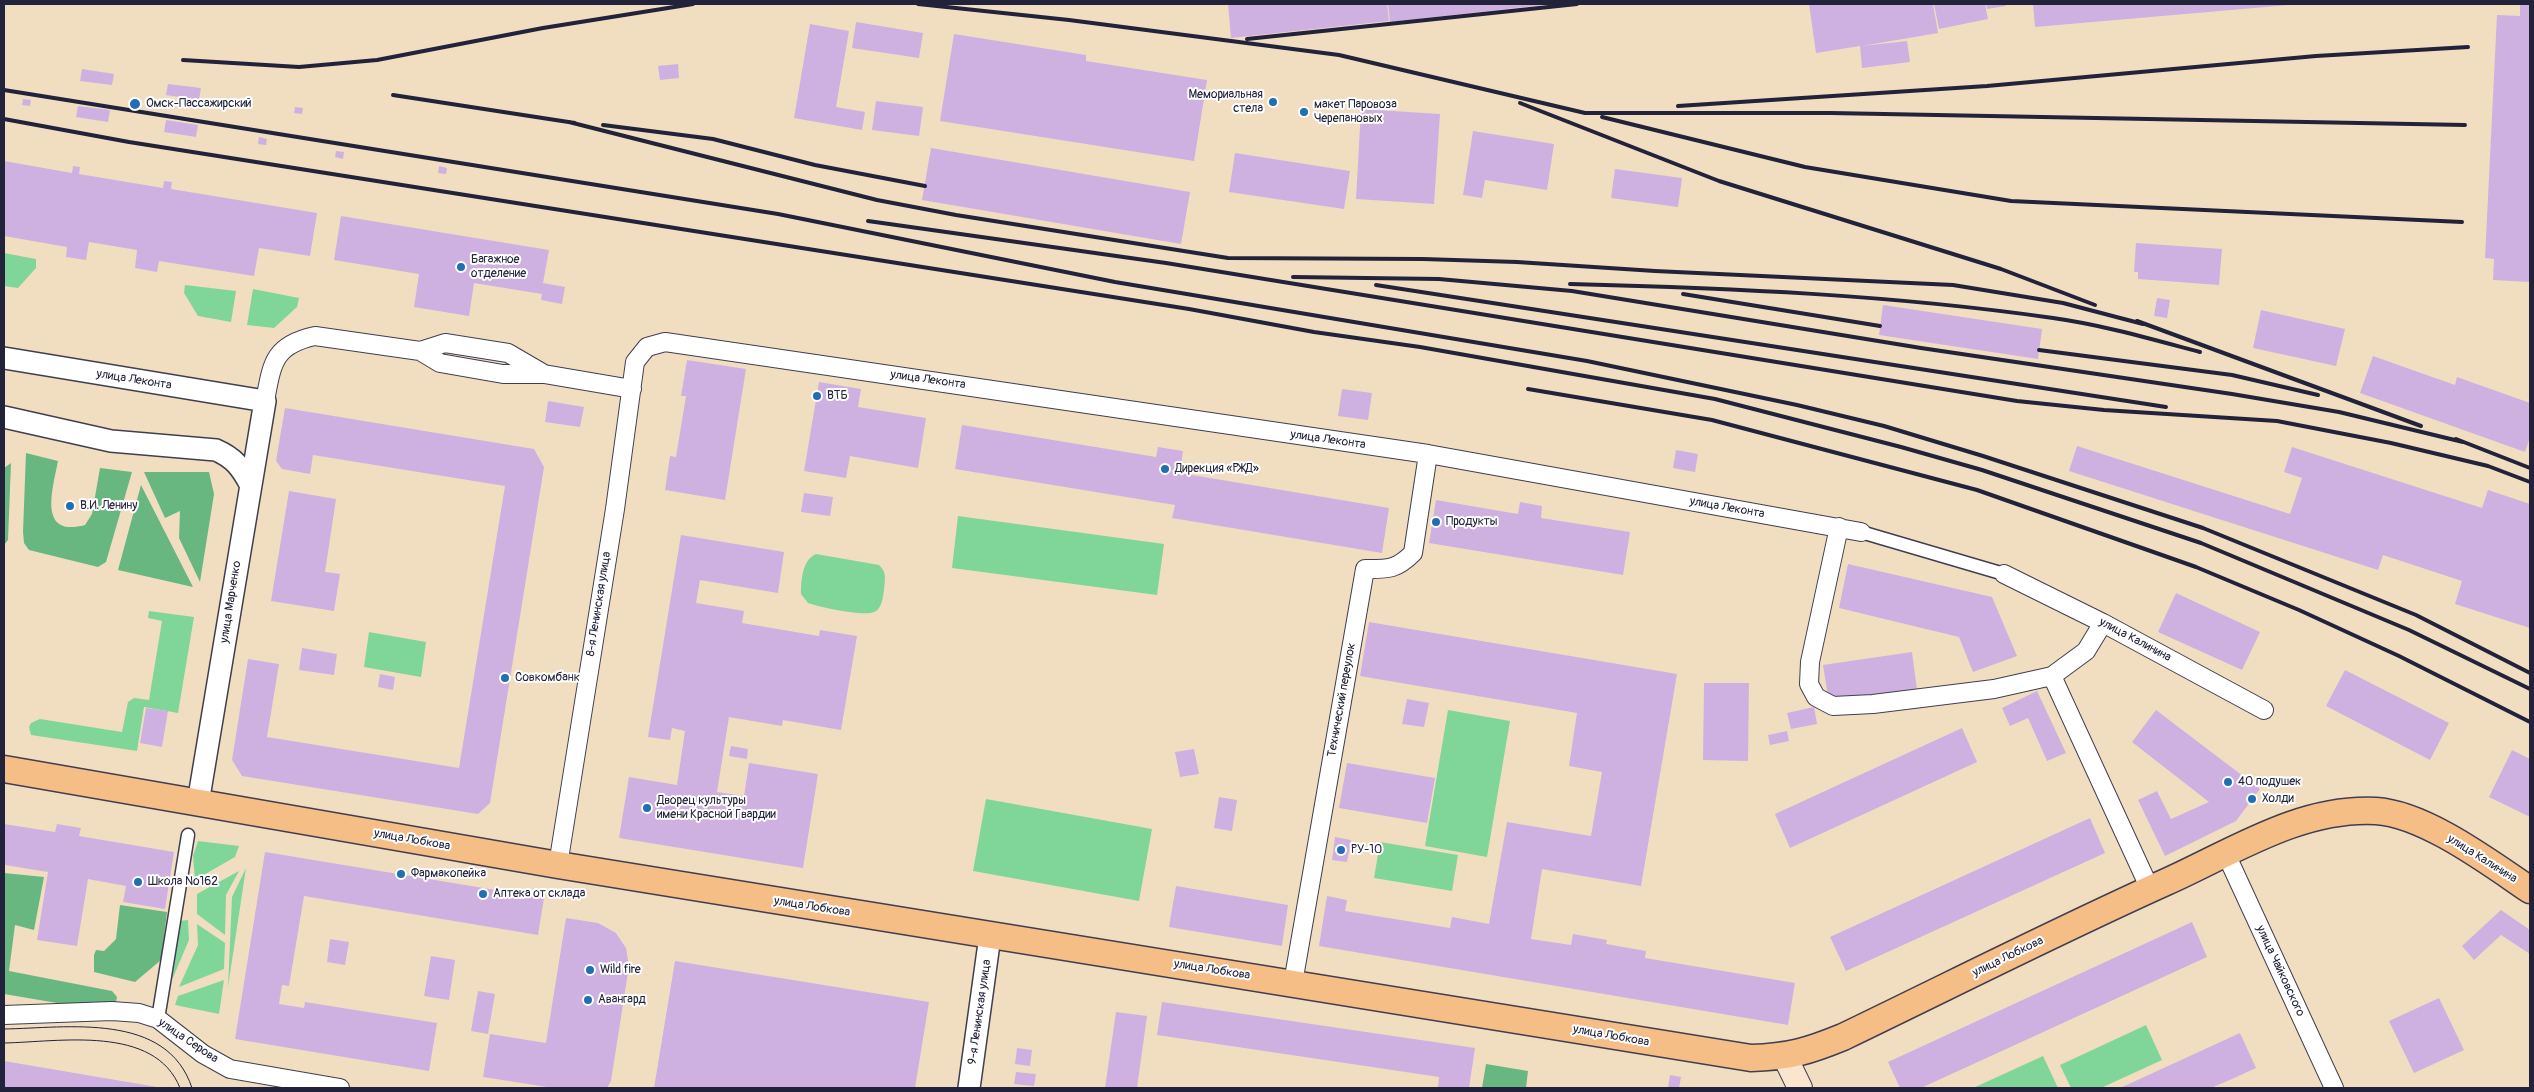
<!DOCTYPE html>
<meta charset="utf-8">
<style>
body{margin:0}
#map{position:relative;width:2534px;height:1092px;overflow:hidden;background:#f1dec0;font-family:Pangolin,sans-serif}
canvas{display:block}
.frame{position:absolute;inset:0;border:5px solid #22223b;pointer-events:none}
</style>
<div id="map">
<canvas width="2534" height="1092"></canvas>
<div class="frame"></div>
</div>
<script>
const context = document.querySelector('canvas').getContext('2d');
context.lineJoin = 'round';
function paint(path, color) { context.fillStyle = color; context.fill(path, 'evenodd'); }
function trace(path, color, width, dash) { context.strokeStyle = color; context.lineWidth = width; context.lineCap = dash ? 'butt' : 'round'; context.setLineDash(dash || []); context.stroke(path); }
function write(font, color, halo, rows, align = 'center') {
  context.font = font + ' Pangolin,sans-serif'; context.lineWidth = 4; context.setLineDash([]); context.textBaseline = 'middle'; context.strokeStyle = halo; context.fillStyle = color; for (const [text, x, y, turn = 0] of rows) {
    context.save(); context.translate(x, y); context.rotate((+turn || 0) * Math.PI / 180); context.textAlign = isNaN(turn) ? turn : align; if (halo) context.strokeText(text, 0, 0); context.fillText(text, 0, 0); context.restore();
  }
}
paint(new Path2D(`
 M 4,253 L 36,259 L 36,268 L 18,288 L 4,286 Z
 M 185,285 L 236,291 L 231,322 L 198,316 L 184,293 Z
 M 253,289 L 299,298 L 297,307 L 274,328 L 247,325 Z
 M 958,516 L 1164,544 L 1157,595 L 952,568 Z
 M 816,554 L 879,565 C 887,572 885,580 884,590 C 883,597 882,607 876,611 C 867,618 819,607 808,603 L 801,594 C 801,581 802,560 816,554 Z
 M 149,611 L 194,617 L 178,713 L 144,707 L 137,751 L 31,735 L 29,727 L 31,723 L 40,719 L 122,732 L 128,702 L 134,698 L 149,700 L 162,621 L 148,618 Z
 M 369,632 L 426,642 L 421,677 L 364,667 Z
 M 1448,710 L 1510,721 L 1487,857 L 1425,846 Z
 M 986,799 L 1152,829 L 1139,901 L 973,871 Z
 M 198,841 L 239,846 L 235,857 L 195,880 L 193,856 Z
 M 1380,842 L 1458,855 L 1452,891 L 1374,878 Z
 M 246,868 L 228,987 L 232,897 Z
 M 239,871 L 226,895 L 225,935 L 197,914 L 197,894 Z
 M 188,920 L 189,940 L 169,987 L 180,921 Z
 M 197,924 L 225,943 L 224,969 L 179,987 L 198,945 Z
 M 224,980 L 219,1014 L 175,1005 L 178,996 Z
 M 2146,1025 L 2162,1060 L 2101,1088 L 2071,1088 L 2060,1065 Z
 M 2043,1056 L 2058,1088 L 1973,1088 Z`), '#80d699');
paint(new Path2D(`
 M 26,453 L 58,461 C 53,488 37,538 85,525 L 92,514 L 100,468 L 132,472 L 106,562 L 98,567 L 29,550 L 24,543 L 23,532 Z
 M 11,463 L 8,540 L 4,545 L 4,468 Z
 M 144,472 L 209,472 L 214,494 L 200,582 L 179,538 L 180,511 L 165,518 Z
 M 141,485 L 193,587 L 118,570 Z
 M 4,873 L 44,877 L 34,930 L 15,925 L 9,971 L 112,991 L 117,997 L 115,1007 L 69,1005 L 4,994 Z
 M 120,905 L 167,912 L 161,960 L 135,982 L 94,972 L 94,955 L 96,950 L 104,951 L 116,939 Z
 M 1486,1064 L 1528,1071 L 1526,1088 L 1482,1088 Z`), '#68b781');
paint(new Path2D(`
 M 1228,4 L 1387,4 L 1389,21 L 1231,38 Z
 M 1388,4 L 1543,4 L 1543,5 L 1390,22 Z
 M 1809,4 L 1933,4 L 1938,33 L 1862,46 L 1907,41 L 1910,62 L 1862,68 L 1860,46 L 1816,53 Z
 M 1934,4 L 1985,4 L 1988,19 L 1939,29 Z
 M 1986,4 L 2005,4 L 2006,6 L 1987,9 Z
 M 2033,4 L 2289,4 L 2289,5 L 2035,27 Z
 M 2520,4 L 2530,4 L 2530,282 L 2493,280 L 2494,259 L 2485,258 L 2497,15 L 2520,16 Z
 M 856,22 L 923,33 L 919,58 L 852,48 Z
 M 810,24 L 849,31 L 836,107 L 865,112 L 862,130 L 794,118 Z
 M 954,34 L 1086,55 L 1086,61 L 1207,80 L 1194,161 L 940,121 Z
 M 678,64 L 679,78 L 660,80 L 658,66 Z
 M 82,69 L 114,74 L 112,85 L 80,81 Z
 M 168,84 L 201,88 L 199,100 L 166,95 Z
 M 23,99 L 31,100 L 30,106 L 22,105 Z
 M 876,101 L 923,107 L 919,136 L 872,130 Z
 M 78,106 L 110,110 L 108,122 L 76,117 Z
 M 295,107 L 303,108 L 302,114 L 294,113 Z
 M 1361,109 L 1440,114 L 1434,204 L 1356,199 Z
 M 166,120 L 198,125 L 196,137 L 164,132 Z
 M 1473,131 L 1554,144 L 1547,190 L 1485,180 L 1482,198 L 1463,195 Z
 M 259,137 L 267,139 L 266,145 L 258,144 Z
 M 931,148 L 1190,192 L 1181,244 L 922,200 Z
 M 336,151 L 344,152 L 343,159 L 335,157 Z
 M 1235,153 L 1350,171 L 1344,209 L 1229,192 Z
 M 4,161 L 72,173 L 73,166 L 80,167 L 79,174 L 163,188 L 164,181 L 172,182 L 171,189 L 317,213 L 310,256 L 259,248 L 254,276 L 159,261 L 157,272 L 135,268 L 137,250 L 89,242 L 86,260 L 66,257 L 67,247 L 4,236 Z
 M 439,166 L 447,168 L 446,174 L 438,173 Z
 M 1615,169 L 1682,178 L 1678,207 L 1611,198 Z
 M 341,216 L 549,250 L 543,283 L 565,287 L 562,304 L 541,300 L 542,294 L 474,283 L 469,316 L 414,307 L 419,274 L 334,260 Z
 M 2136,243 L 2222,249 L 2219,285 L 2138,279 L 2138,272 L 2134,272 Z
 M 2157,298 L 2170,300 L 2167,318 L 2154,316 Z
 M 1883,305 L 2042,329 L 2038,359 L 1879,335 Z
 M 2261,310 L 2345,329 L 2336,366 L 2253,348 Z
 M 2373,356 L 2455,385 L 2457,377 L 2530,403 L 2530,437 L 2525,452 L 2360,393 Z
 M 687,360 L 746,369 L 725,500 L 665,490 L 670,456 L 676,457 L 686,396 L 681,396 Z
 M 819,382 L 861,389 L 858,407 L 926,418 L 918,468 L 850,456 L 846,478 L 804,471 Z
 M 1342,389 L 1372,393 L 1368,420 L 1338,416 Z
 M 548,401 L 584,407 L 580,427 L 545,422 Z
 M 285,408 L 534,449 L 544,467 L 490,803 L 478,814 L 242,776 L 232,760 L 248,659 L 279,664 L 267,737 L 459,768 L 505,486 L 313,455 L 310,474 L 282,469 L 276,461 Z
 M 962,425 L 1156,457 L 1158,447 L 1183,451 L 1180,473 L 1389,508 L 1382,553 L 1172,518 L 1175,505 L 955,469 Z
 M 2077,446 L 2290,514 L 2302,478 L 2284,472 L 2292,447 L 2482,508 L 2488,490 L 2530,504 L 2530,628 L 2455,604 L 2462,581 L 2383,555 L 2378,570 L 2069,471 Z
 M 1676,450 L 1698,454 L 1695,472 L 1673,468 Z
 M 289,491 L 336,499 L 325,572 L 340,574 L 334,611 L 271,601 Z
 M 804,493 L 833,497 L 830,516 L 801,512 Z
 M 1436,500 L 1518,514 L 1520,502 L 1542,506 L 1541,518 L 1630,532 L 1623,575 L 1429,543 Z
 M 681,535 L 784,552 L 778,593 L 700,580 L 696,603 L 744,611 L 742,623 L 819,636 L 820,630 L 857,636 L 841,730 L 783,720 L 782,726 L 729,717 L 717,792 L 744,796 L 749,763 L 818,774 L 803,868 L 619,838 L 629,777 L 677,785 L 685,731 L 672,728 L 670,740 L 648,737 Z
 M 1848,564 L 1992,597 L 2017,656 L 1973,672 L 1959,637 L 1839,608 Z
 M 2176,593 L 2260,632 L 2242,670 L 2158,632 Z
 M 1369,622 L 1677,674 L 1641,886 L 1542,869 L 1531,939 L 1571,945 L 1573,934 L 1607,940 L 1606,944 L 1646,951 L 1645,958 L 1795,983 L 1788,1025 L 1319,946 L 1327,896 L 1347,900 L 1345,911 L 1450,928 L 1452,917 L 1489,924 L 1507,822 L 1591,836 L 1602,772 L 1569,766 L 1577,713 L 1360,676 Z
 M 302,648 L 337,654 L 334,675 L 299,670 Z
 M 1912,652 L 1917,690 L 1829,703 L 1823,665 Z
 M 2345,670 L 2449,723 L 2430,760 L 2326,706 Z
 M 380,674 L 395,677 L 393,690 L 378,687 Z
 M 1704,683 L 1749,683 L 1748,761 L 1703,760 Z
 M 2037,691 L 2066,753 L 2047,761 L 2028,718 L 2010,726 L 2002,708 Z
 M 1407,699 L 1429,703 L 1424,727 L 1402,724 Z
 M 1814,707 L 1817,724 L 1791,729 L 1787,713 Z
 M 146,708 L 168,711 L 162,747 L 140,743 Z
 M 2156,710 L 2260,789 L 2236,821 L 2165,856 L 2138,800 L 2157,791 L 2171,819 L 2209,802 L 2132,742 Z
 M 1962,728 L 1977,762 L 1790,848 L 1775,814 Z
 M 1787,731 L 1789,741 L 1770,745 L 1768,735 Z
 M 731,746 L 748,749 L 747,759 L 729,756 Z
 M 1194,749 L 1199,774 L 1180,777 L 1175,752 Z
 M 2512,750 L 2530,759 L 2530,817 L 2489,797 Z
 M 1347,763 L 1435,778 L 1427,823 L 1339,808 Z
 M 1219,797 L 1237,800 L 1232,831 L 1214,828 Z
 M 2090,818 L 2105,853 L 1846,971 L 1830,937 Z
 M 4,824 L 55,832 L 57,824 L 81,828 L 79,836 L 174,852 L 165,909 L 123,902 L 126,886 L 88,879 L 77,946 L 37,940 L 48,872 L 5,865 L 4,869 Z
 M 1335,837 L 1351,840 L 1347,862 L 1332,860 Z
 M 265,852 L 544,898 L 538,935 L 304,896 L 289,986 L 282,985 L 279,1004 L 304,1008 L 305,1002 L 437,1023 L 429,1071 L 235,1039 Z
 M 1176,886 L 1288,905 L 1282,946 L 1169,927 Z
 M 2501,910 L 2530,930 L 2530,954 L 2501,935 L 2474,960 L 2462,946 Z
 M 566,918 L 598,923 L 616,933 L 626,948 L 629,966 L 611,1081 L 607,1088 L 553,1088 L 483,1077 L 490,1034 L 546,1043 Z
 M 2192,922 L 2207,957 L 1921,1088 L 1900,1088 L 1888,1062 Z
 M 330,939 L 349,942 L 345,965 L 327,962 Z
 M 431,956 L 455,960 L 449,1000 L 424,996 Z
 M 675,961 L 929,1002 L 915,1088 L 654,1088 Z
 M 478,991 L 495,994 L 488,1034 L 471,1031 Z
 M 2439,998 L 2464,1050 L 2414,1073 L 2389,1021 Z
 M 1162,1002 L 1475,1048 L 1469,1088 L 1438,1088 L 1439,1077 L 1157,1035 Z
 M 1116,1012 L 1147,1016 L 1137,1088 L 1105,1088 Z
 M 2240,1033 L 2256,1068 L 2232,1079 L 2211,1088 L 2120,1088 Z
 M 1017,1048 L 1032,1050 L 1030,1066 L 1015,1064 Z
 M 4,1061 L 157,1087 L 157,1088 L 4,1088 Z
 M 1016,1072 L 1036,1074 L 1034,1086 L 1014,1084 Z
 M 1670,1075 L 1681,1077 L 1679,1088 L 1668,1088 Z`), '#cfb1e1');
const pedestrian = new Path2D(`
 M 1861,532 L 2004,574
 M 158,1019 L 188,835`);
const minor = new Path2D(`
 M 420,351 L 440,363 L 503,374 L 543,374
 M 265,401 C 272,364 273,345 315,336 L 420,351 L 445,343 L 508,353 L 544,374 L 632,389
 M 1839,527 L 1810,662 L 1809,684 L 1816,697 L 1833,706 L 1873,704 L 1994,689 L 2052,676 L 2086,651 L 2103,623
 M 2004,574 L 2103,623 L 2264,710
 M 2052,676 L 2150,889
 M 2226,854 L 2334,1088
 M 558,865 L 615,509 L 635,362 L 647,347 L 665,342 L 1428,454 L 1861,532
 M 1293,983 L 1365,569 C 1388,569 1396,570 1413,553 L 1428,454
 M 4,1015 L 112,1011 L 139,1013 L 158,1019 L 203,1054 L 230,1069 L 340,1088`);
const tertiary = new Path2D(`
 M 4,358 L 265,401 L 198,803
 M 4,417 L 111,441 L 216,450 C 234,458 241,467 250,484
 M 969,1088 L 990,936`);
const secondary = new Path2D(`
 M 1785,1057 L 1800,1088`);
const primary = new Path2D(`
 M 4,769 L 558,865 L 1751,1058 C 1789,1057 1809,1051 1843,1037 C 1951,985 2057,931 2166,882 C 2233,852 2300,807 2376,811 C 2425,814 2490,863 2530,890`);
trace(pedestrian, '#413e4f', 15);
trace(minor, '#413e4f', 20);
trace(tertiary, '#413e4f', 24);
trace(secondary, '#413e4f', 26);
trace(primary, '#413e4f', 29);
trace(pedestrian, '#fff', 12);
trace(minor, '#fff', 18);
trace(tertiary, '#fff', 21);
trace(secondary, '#fbe5cf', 24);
trace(primary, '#f6be87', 26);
trace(new Path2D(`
 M 4,1029 C 67,1028 167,1011 192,1088
 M 4,1043 C 59,1042 155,1024 180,1088`), '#22223b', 1);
trace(new Path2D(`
 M 918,4 L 1069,20 L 1339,55 L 1585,113 L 1831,113 L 2465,125
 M 1247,39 L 1577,4
 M 183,60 L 299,67 L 377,60 L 543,28 L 693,4
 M 4,90 L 778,214 L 1115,282 L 1587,361 L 1797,405 L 1884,426 L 1983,456 L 2203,528 L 2416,615 L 2530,673
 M 393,95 L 575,123
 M 1520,103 L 1719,181 L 2001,269 L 2095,305
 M 1678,106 L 1987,86 L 2316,56 L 2468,47
 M 1602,117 L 1805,167 L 2011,201 L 2462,222
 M 4,119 L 129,142 L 1189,309 L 1314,332 L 1420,347 L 1715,399 L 1901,447 L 1982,470 L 2201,543 L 2409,630 L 2530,689
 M 569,122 L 877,200 L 956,215 L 1228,258 L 1423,259 L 1517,262 L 1655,271 L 1953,285 L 2063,303 L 2143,324
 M 603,125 L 713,139 L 815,165 L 925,186
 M 868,221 L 1166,263 L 2017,401 L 2104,410 L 2277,421 L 2391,443 L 2488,466 L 2530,482
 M 1293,277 L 1439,279 L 1572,291 L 1921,348 L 2232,394 L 2339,412 L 2463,442
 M 1570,284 C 1731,288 1893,295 2053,318 C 2103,325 2151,339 2200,352
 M 1376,285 L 2166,407
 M 1683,294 L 1880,326
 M 2137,321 L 2421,426
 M 2039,350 L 2232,375 L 2318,395
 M 1528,389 L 1712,420 L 1977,490 L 2196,567 L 2299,610 L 2399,656 L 2530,722
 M 2456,439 L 2530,468`), '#22223b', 4);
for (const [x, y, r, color] of [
 [1273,102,5,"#1f6fb2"],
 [135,104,6,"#1f6fb2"],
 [1304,112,5,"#1f6fb2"],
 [461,267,5,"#1f6fb2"],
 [817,396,5,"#1f6fb2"],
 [1165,469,5,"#1f6fb2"],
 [70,506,5,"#1f6fb2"],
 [1436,522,5,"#1f6fb2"],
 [505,678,5,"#1f6fb2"],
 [2228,782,5,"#1f6fb2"],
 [2252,799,5,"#1f6fb2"],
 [647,808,5,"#1f6fb2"],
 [1341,850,5,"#1f6fb2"],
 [401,874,5,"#1f6fb2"],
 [138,882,5,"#1f6fb2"],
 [483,894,5,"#1f6fb2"],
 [590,970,5,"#1f6fb2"],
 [588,1000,5,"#1f6fb2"]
]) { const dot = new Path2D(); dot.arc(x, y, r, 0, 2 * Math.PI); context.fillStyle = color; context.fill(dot); trace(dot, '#fff', 2); }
write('12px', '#22223b', '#fff', [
 ["Мемориальная",1263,95,"right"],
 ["стела",1263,109,"right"],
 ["Омск-Пассажирский",146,104],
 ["макет Паровоза",1314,105],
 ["Черепановых",1314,119],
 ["Багажное",471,260],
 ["отделение",471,274],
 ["ВТБ",827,396],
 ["Дирекция «РЖД»",1175,469],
 ["В.И. Ленину",80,506],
 ["Продукты",1446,522],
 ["Совкомбанк",515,678],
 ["40 подушек",2238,782],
 ["Холди",2262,799],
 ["Дворец культуры",657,801],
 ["имени Красной Гвардии",657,815],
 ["РУ-10",1351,850],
 ["Фармакопейка",411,874],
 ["Школа №162",148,882],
 ["Аптека от склада",493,894],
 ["Wild fire",600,970],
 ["Авангард",598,1000]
], 'left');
write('12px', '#22223b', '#fff', [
 ["улица Леконта",134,380,9],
 ["улица Леконта",928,380,8],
 ["улица Леконта",1328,440,8],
 ["улица Леконта",1727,508,10],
 ["улица Марченко",231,602,-81],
 ["8-я Ленинская улица",599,604,-81],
 ["улица Калинина",2135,640,28],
 ["Технический переулок",1342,700,-80],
 ["улица Лобкова",412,840,10],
 ["улица Калинина",2482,859,32],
 ["улица Лобкова",812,907,9],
 ["улица Лобкова",2008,957,-26],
 ["улица Лобкова",1212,970,9],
 ["улица Чайковского",2280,971,65],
 ["9-я Ленинская улица",980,1012,-82],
 ["улица Лобкова",1611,1036,10],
 ["улица Серова",188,1041,34]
]);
</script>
